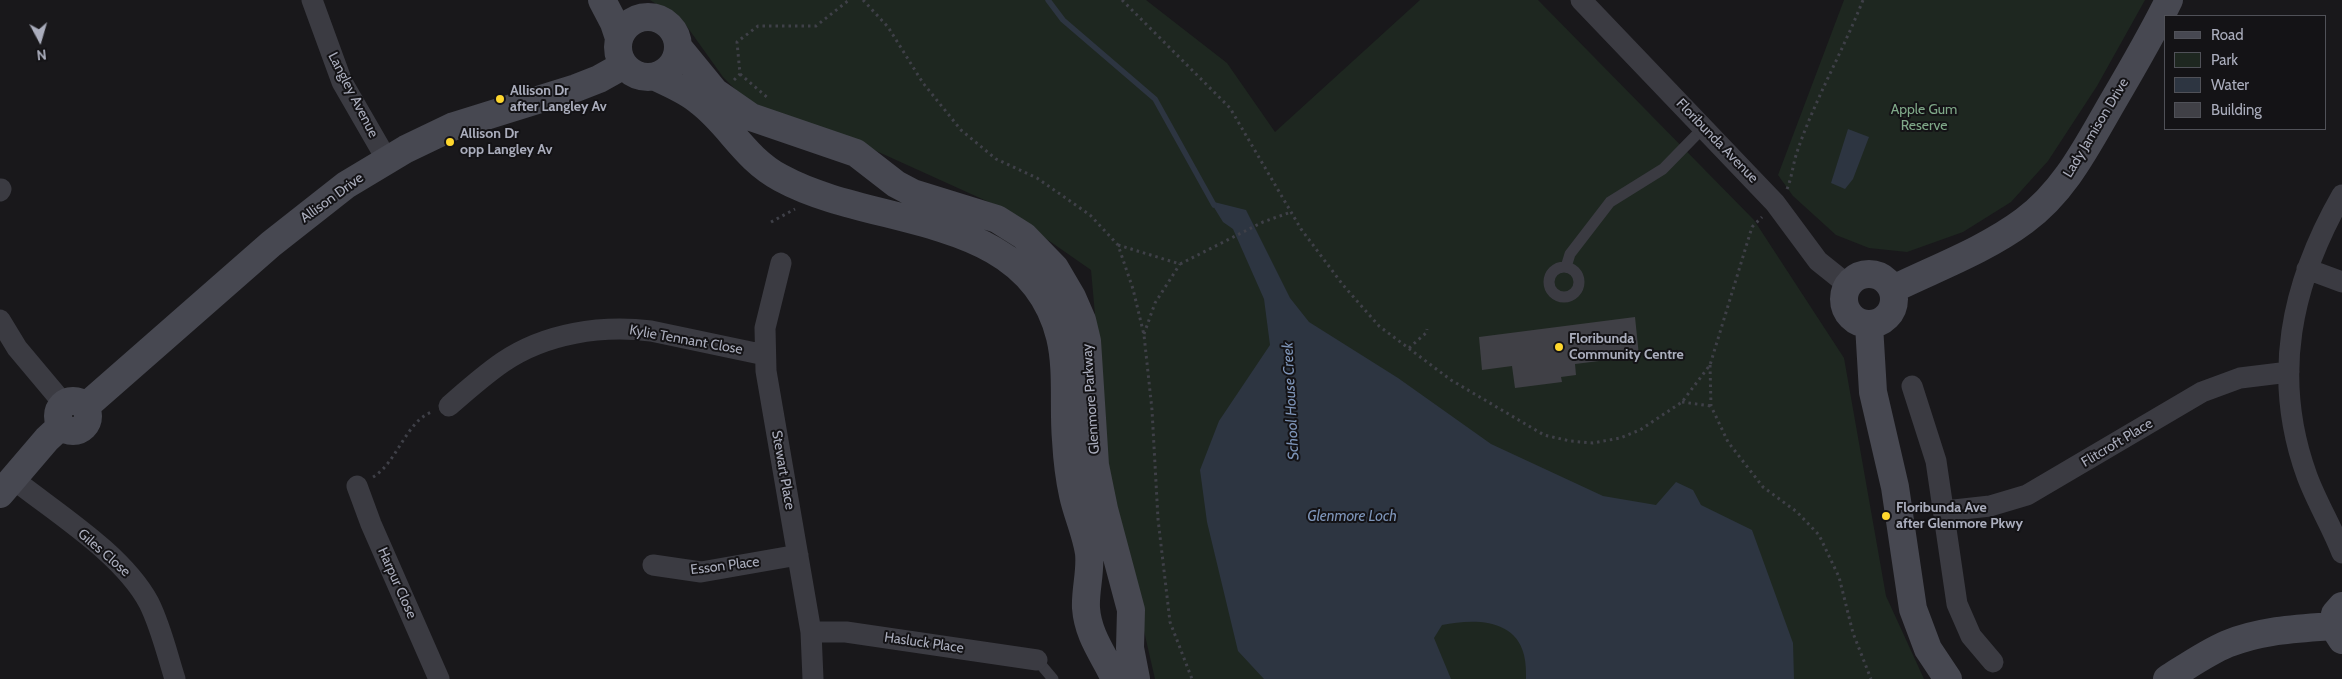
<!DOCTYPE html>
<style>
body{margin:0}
#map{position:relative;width:2342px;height:679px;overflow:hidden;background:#19181b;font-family:Cabin,sans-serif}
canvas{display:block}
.legend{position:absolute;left:2164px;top:15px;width:162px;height:115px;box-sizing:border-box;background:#141316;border:1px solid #505158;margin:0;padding:6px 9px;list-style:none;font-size:15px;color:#aaadbc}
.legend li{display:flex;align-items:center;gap:10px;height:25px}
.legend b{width:25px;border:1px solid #505158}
.north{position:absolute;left:15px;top:15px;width:50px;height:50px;-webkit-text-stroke:4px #141316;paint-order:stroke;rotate:174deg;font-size:14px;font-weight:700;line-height:20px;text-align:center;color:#aaadbc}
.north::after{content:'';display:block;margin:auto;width:18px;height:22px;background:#aaadbc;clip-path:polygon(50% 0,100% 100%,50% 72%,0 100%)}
</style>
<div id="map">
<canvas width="2342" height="679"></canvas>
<ul class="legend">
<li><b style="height:6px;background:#474851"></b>Road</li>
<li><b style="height:14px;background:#1e2720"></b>Park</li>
<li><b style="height:14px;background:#2d3541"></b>Water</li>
<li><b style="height:14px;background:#404046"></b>Building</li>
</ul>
<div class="north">N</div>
</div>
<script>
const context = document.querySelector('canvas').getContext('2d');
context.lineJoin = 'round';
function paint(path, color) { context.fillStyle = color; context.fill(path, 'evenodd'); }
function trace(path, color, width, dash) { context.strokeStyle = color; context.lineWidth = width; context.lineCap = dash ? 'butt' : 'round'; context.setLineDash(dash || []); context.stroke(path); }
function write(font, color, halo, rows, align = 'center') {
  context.font = font + ' Cabin,sans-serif'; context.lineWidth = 4; context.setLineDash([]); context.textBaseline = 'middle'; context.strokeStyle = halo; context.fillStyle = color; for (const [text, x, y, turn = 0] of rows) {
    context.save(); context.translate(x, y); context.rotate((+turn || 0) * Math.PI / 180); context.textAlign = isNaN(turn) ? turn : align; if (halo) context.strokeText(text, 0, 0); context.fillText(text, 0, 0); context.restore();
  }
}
paint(new Path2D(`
 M 650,0 L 1146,0 L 1227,63 L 1275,132 L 1420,0 L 1538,0 L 1754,220 L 1844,358 L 1886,596 L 1924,679 L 1155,679 L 1110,483 L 1091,270 L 1002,208 L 852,140 L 755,109 L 723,77 L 683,21 Z
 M 1844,0 L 2145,0 L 2097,86 L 2048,161 L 2011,202 L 1963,232 L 1907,252 L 1869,248 L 1836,235 L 1793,196 L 1778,175 Z`), '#1e2720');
paint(new Path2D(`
 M 1848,129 L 1869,137 L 1853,179 L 1845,189 L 1831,183 Z
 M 1210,201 L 1246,210 L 1290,298 L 1309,322 L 1398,378 L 1491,444 L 1603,496 L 1656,505 L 1676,482 L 1693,490 L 1701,505 L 1752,530 L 1793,643 L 1794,679 L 1526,679 C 1526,671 1526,663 1524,655 C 1515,618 1473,619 1442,625 L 1434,638 L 1451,679 L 1264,679 L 1238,651 L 1207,522 L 1200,470 L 1219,421 L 1270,345 L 1264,299 L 1233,229 L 1223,222 Z`), '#2d3541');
trace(new Path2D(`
 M 1048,0 L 1063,20 L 1155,99 L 1214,205`), '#2d3541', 5.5);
paint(new Path2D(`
 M 1635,317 L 1639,356 L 1575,364 L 1576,375 L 1561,377 L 1562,382 L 1515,388 L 1512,366 L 1482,370 L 1479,337 Z`), '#404046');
trace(new Path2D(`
 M 863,0 L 888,27 L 923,83 L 961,130 L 996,159 L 1037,178 L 1090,215 L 1118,245 L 1133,289 L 1144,335 L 1152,410 L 1158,519 L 1170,622 L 1192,679
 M 1122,0 L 1230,108 L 1301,229 L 1343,285 L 1379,326 L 1451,380 L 1544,435 L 1570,441 L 1593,443 L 1620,438 L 1640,430 L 1682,402 L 1710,365 L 1752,227 L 1762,217
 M 740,74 L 768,98
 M 734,80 L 740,74 L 737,42 L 758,26 L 816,26 L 849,0
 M 1787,189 C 1792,177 1793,164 1797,152 C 1815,99 1843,51 1863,0
 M 771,222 L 795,209
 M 1118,245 L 1180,264 L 1263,222 L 1291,212
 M 1144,334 L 1155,303 L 1180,264
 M 1409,348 L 1426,333 L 1427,329
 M 1710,365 L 1711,406 L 1728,442 L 1763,487 L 1797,512 L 1819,535 L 1839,577 L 1853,633 L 1871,679
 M 1682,402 L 1711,406
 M 373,477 C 397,463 406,421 432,412`), '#3f4048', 3, [2.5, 4]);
trace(new Path2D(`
 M1549 282a15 15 0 1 1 30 0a15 15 0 1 1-30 0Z
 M 1566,267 L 1570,254 L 1610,202 L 1663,169 L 1704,127
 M 1037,660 L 1053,679`), '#3b3b42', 11);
trace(new Path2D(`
 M 312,0 L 342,82 L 387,160
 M 1581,0 L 1775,203 L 1818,261 L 1848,285
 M 0,191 L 1,189
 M 2342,195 C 2291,284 2271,377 2307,476 C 2317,503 2332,527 2342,553
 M 781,263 L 765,328 L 766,371 L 811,632 L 813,679
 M 2307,269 L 2342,282
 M 0,320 L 17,348 L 64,404
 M 1912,386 L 1936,461 L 1957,604 L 1971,636 L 1993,662
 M 449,406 C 466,391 484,375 503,362 C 546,333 601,325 651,331 L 765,355
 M 12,478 C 56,513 123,554 149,603 C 161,627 167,654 175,679
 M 357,486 L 371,524 L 439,679
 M 1945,511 L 1990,506 L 2027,495 L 2202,392 L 2240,378 L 2289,372
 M 653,565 L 701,572 L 798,555
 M 811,632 L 846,632 L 1037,660`), '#3b3b42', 21);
trace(new Path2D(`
 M 602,0 L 614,23 L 619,38
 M618 47a30 30 0 1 1 60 0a30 30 0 1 1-60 0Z
 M 679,48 L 715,92 L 751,117 L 856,153 L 896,184 L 913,193 L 997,219 L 1024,236 L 1055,268 L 1072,297 L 1082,320 L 1087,341 L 1095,465 L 1104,509 L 1131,610 L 1130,648 L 1136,679
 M 656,77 C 670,84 688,91 700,102 C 730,125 745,159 781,178 C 874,229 1029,210 1060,337 C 1068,370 1063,406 1066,440 C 1067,458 1069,477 1073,495 C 1077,514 1086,533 1089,553 C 1091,572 1085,590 1086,608 C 1088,636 1104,655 1115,679
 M1844 299a25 25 0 1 1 50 0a25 25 0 1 1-50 0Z
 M 1893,289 C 1936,268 1985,250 2024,221 C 2065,191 2087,146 2112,103 C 2132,69 2152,35 2169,0
 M 1869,325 L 1873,392 L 1895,487 L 1913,609 L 1928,649 L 1948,679
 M58 416a15 15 0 1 1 30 0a15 15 0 1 1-30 0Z
 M 85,407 L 271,244 L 346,185 L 406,149 L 454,126 L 576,88 L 599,79 L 624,65
 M 0,494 L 47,439 L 61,426
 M 2342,606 L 2335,614 L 2333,626 L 2342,640
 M 2167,679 C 2186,667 2206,653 2227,644 C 2261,630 2296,629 2333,626`), '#474851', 28);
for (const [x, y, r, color] of [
 [500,99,5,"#ffd72d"],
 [450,142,5,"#ffd72d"],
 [1559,347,5,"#ffd72d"],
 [1886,516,5,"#ffd72d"]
]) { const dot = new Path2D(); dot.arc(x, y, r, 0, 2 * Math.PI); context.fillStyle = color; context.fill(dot); trace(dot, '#141316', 2); }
write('bold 14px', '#aaadbc', '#141316', [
 ["Allison Dr",510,91],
 ["after Langley Av",510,107],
 ["Allison Dr",460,134],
 ["opp Langley Av",460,150],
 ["Floribunda",1569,339],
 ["Community Centre",1569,355],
 ["Floribunda Ave",1896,508],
 ["after Glenmore Pkwy",1896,524]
], 'left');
write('14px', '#aaadbc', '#141316', [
 ["Langley Avenue",353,95,63],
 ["Lady Jamison Drive",2096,128,-59],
 ["Floribunda Avenue",1717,141,46],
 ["Allison Drive",332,198,-36],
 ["Kylie Tennant Close",686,340,10],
 ["Glenmore Parkway",1091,399,-94],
 ["Flitcroft Place",2117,443,-31],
 ["Stewart Place",783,470,80],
 ["Giles Close",104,553,41],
 ["Esson Place",725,566,-7],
 ["Harpur Close",397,583,66],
 ["Hasluck Place",924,643,8]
]);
write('14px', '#7fa888', '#141316', [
 ["Apple Gum",1924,110],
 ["Reserve",1924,126]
]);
write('italic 15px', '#7e95b9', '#141316', [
 ["School House Creek",1291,401,-93],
 ["Glenmore Loch",1352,517]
]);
</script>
